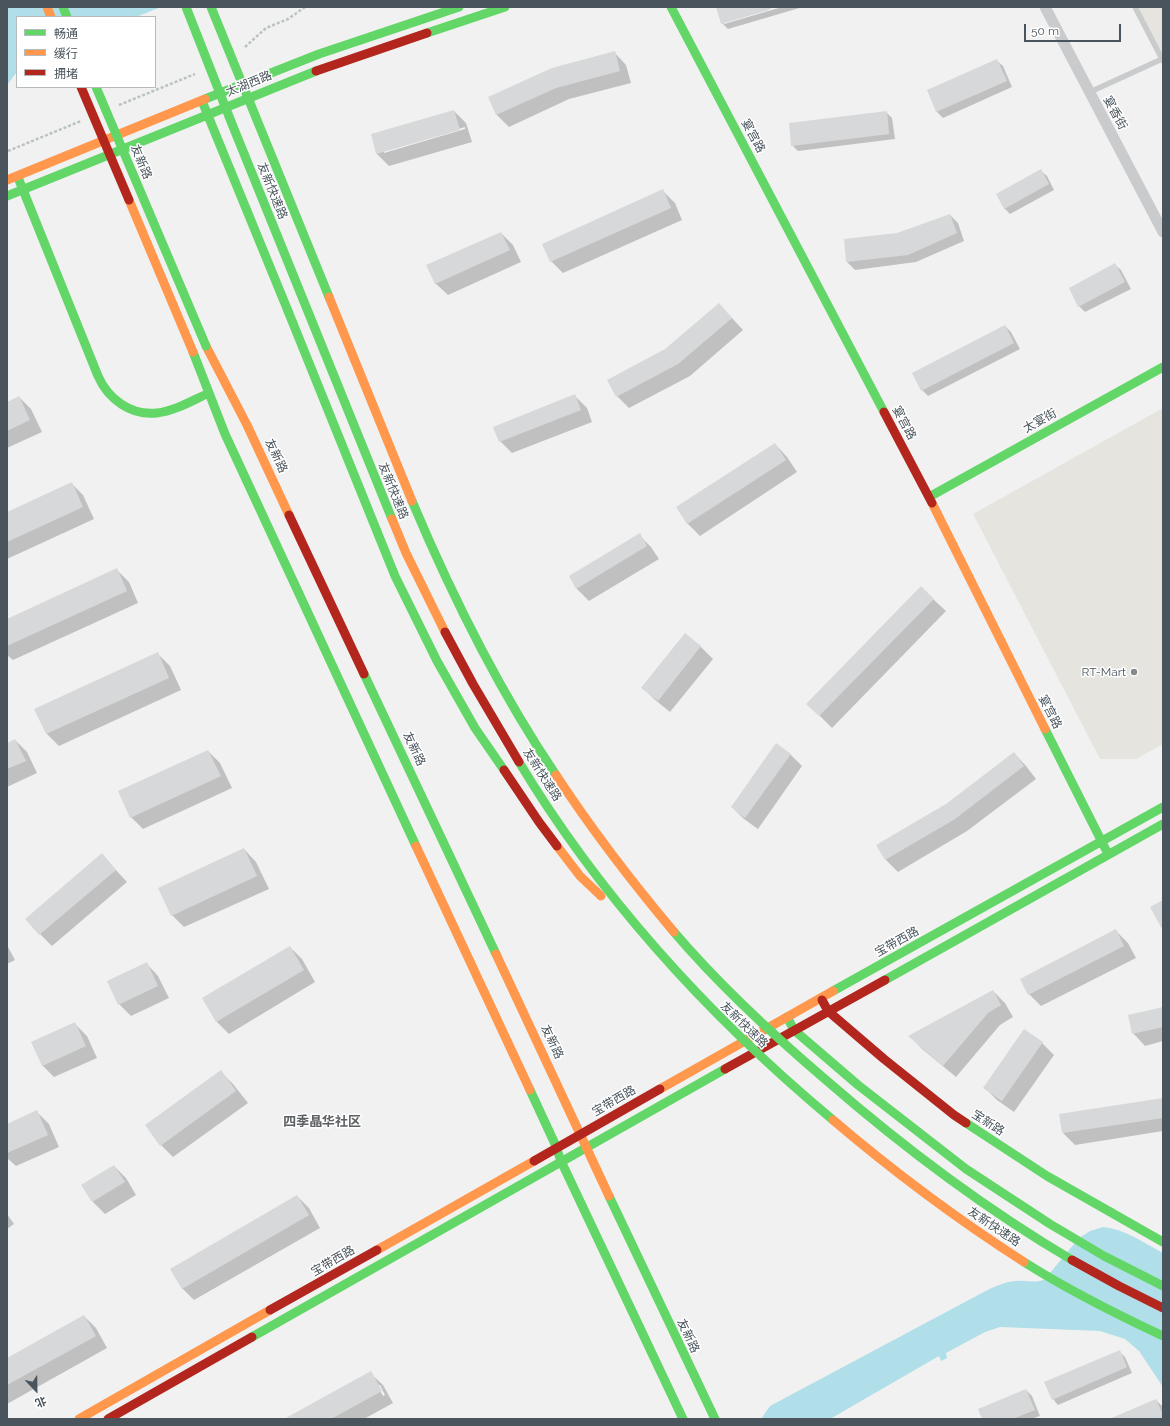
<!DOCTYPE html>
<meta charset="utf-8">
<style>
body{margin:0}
#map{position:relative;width:1170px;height:1426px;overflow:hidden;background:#f1f1f1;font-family:Raleway,"Noto Sans SC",sans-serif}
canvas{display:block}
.frame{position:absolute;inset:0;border:8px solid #49545c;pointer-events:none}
.legend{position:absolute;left:16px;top:16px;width:140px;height:72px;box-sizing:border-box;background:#fff;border:1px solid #b6bbbe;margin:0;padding:5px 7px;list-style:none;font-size:12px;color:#49545c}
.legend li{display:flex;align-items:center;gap:8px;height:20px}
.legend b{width:20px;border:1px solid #b6bbbe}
.north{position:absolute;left:16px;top:1370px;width:40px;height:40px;-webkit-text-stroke:3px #fff;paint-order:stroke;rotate:158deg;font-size:11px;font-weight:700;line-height:16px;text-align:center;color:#49545c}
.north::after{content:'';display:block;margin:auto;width:14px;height:18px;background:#49545c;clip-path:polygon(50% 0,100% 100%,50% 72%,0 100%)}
.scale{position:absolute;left:1024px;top:24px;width:97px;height:18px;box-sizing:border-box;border:2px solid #49545c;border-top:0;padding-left:5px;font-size:12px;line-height:14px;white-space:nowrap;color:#49545c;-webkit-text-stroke:3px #fff;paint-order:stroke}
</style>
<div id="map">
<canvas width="1170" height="1426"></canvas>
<div class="frame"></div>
<ul class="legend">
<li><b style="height:5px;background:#63d668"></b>畅通</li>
<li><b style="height:5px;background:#ff974d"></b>缓行</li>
<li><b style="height:5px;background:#b3261e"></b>拥堵</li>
</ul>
<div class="north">北</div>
<div class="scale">50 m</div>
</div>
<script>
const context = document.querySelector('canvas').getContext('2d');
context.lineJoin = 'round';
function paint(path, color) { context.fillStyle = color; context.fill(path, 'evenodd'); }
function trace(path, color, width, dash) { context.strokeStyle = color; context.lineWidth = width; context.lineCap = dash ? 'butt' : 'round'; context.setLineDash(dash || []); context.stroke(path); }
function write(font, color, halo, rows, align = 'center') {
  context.font = font + ' Raleway,"Noto Sans SC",sans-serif'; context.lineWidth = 3; context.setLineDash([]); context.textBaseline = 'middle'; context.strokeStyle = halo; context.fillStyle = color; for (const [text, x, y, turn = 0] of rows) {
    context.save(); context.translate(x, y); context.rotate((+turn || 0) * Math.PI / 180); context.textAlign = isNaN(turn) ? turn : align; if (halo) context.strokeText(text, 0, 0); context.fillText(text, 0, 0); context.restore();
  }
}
paint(new Path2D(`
 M 1137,7 L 1163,7 L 1163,58 Z
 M 1163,408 L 1163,744 L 1136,759 L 1100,759 L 973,514 Z`), '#e5e4df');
paint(new Path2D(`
 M 7,7 L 161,7 L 136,17 L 17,17 L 17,72 L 7,85 Z
 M 1103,1227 C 1125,1229 1144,1243 1163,1253 L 1163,1387 L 1139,1351 L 1125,1339 L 1100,1331 L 1000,1327 L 985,1332 L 946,1353 L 947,1358 L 941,1361 L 939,1356 L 830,1419 L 761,1419 L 770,1406 L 980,1294 C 991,1288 1003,1282 1016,1281 C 1026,1280 1036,1284 1045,1279 L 1079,1238 L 1090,1231 Z`), '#b0dfe9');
paint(new Path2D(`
 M 717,7 L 775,7 L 724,22 L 724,24 L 782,7 L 803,7 L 728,29 L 722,23 Z
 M 614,52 L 626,65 L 631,83 L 569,99 L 509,127 L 497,115 L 490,98 Z
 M 997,61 L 1003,66 L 1012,87 L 943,118 L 937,112 L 928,90 Z
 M 454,111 L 466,123 L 472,142 L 389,166 L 377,154 L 372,135 ZM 465,127 L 465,129 L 384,153 L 384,151 Z
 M 886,112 L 892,118 L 895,139 L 798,151 L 792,145 Z
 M 1041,171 L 1047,176 L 1054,190 L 1010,214 L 1004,208 Z
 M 663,191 L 675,203 L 682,220 L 563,273 L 551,261 Z
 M 950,215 L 958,223 L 964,241 L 916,262 L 855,270 L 847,262 L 897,234 Z
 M 501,233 L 513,245 L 521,262 L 448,295 L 435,283 Z
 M 1115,265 L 1121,270 L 1131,289 L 1085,312 L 1079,306 Z
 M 719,304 L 743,330 L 690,376 L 629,408 L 617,396 L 666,350 Z
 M 1005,326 L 1011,332 L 1020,349 L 928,396 L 922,390 Z
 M 575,396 L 587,408 L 592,422 L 512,453 L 500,441 Z
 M 19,397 L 31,409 L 42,432 L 7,448 L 7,403 Z
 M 775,444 L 787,457 L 797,472 L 700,536 L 688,524 L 677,508 Z
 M 71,483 L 83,495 L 94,519 L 7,559 L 7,513 Z
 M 639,535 L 651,547 L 659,559 L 589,601 L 577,589 L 570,577 Z
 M 117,570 L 129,582 L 138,603 L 13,660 L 7,655 L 7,620 Z
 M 921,588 L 946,611 L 832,728 L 808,704 Z
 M 685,634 L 701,647 L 713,659 L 670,712 L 654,699 L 642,687 Z
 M 158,654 L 170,666 L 181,690 L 59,746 L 47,734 L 36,710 Z
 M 15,740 L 27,752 L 37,773 L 7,787 L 7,744 Z
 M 208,751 L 220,763 L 232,788 L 143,829 L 131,817 Z
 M 1014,753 L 1026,766 L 1036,779 L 967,831 L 898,872 L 886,860 L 878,845 L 947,804 Z
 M 790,754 L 802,766 L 758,829 L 744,819 L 732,807 Z
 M 244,849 L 256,862 L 269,889 L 184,927 L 172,915 Z
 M 102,855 L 127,882 L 52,946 L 40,934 Z
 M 1116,931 L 1128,943 L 1136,958 L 1041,1006 L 1029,994 Z
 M 7,945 L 15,960 L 7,964 Z
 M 290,947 L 302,959 L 315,982 L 229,1034 L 217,1022 L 203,998 Z
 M 146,963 L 158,976 L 169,998 L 131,1016 L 119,1004 Z
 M 993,991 L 1005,1003 L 1013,1017 L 1000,1025 L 956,1077 L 921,1048 L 910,1036 Z
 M 1163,1008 L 1163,1041 L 1145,1046 L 1133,1033 Z
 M 75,1024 L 87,1036 L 97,1058 L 54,1077 L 42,1065 Z
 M 1042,1043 L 1054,1055 L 1014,1112 L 997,1100 L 985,1088 Z
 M 221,1072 L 233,1084 L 248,1103 L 173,1157 L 161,1145 Z
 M 1163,1099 L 1163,1131 L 1075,1145 L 1063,1133 Z
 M 37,1112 L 49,1124 L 59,1147 L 16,1166 L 7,1158 L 7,1125 Z
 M 114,1166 L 126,1178 L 136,1195 L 105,1214 L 93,1202 L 83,1185 Z
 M 297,1196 L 309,1208 L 320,1228 L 194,1300 L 182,1288 Z
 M 7,1214 L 14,1224 L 7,1229 Z
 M 84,1316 L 96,1328 L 107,1348 L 7,1404 L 7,1359 Z
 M 1119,1351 L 1125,1357 L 1132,1373 L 1058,1405 L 1053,1399 Z
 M 370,1373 L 383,1385 L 393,1403 L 364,1419 L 286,1419 ZM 377,1385 L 380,1385 L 385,1395 L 383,1396 Z
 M 1026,1390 L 1032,1396 L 1040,1416 L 1031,1419 L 983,1419 Z
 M 1156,1400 L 1163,1407 L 1163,1419 L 1111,1419 Z`), '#0003');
paint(new Path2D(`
 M 716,7 L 769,7 L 769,10 L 721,24 Z
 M 615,51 L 620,71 L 556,88 L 496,115 L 488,97 L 552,68 Z
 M 997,59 L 1007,81 L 936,112 L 927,90 Z
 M 454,110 L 460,130 L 376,154 L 371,134 Z
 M 887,111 L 889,134 L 791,146 L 789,123 Z
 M 1041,169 L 1049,184 L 1004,209 L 996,194 Z
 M 663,189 L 671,208 L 550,262 L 542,244 Z
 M 950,214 L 957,233 L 908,255 L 846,262 L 844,239 L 897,233 Z
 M 501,232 L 510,250 L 435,284 L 426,265 Z
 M 1115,263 L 1125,282 L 1078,307 L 1069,288 Z
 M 719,303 L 732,318 L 678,364 L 616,397 L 607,380 L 665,349 Z
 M 1005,325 L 1014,343 L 921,391 L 912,373 Z
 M 575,394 L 581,410 L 499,442 L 493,427 Z
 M 19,396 L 30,420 L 7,431 L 7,402 Z
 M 775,443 L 786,460 L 687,524 L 676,507 Z
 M 72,482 L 83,507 L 7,542 L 7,512 Z
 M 640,533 L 647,546 L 576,589 L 569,576 Z
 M 117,568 L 127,591 L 7,646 L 7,619 Z
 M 921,586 L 934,599 L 819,716 L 806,704 Z
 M 685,633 L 701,646 L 658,701 L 641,688 Z
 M 158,652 L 169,678 L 46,734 L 34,709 Z
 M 15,739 L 26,761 L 7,769 L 7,743 Z
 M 776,743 L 791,754 L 745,818 L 731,807 Z
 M 208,750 L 221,776 L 130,818 L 118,791 Z
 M 1014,752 L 1024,766 L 955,819 L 885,860 L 876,845 L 946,804 Z
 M 244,848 L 257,876 L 171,916 L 158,888 Z
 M 102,853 L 116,870 L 39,935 L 25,919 Z
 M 1163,900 L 1163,931 L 1150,907 Z
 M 1116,929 L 1124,946 L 1028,995 L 1020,979 Z
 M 290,946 L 304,970 L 216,1022 L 202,998 Z
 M 147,962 L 158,986 L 118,1005 L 107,981 Z
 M 993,990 L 1001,1005 L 988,1013 L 943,1066 L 908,1036 Z
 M 1163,1007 L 1163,1027 L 1132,1034 L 1128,1015 Z
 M 75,1022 L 86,1046 L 42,1066 L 31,1042 Z
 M 1024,1029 L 1043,1042 L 1002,1101 L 983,1088 Z
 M 221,1070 L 236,1091 L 160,1146 L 145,1125 Z
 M 1163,1098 L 1163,1118 L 1062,1133 L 1059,1114 Z
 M 37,1110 L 48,1135 L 7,1153 L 7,1124 Z
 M 114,1165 L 125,1182 L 92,1202 L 81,1185 Z
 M 297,1195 L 309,1215 L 182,1289 L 170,1269 Z
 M 84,1315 L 96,1336 L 7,1385 L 7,1358 Z
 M 1120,1350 L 1127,1367 L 1052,1400 L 1044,1382 Z
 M 371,1371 L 382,1391 L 331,1419 L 284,1419 Z
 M 1026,1389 L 1035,1410 L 1012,1419 L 982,1419 L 978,1409 Z
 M 1156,1399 L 1163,1415 L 1163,1419 L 1109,1419 Z`), '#d7d8d9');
trace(new Path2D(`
 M 245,47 L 266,28 L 288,19 L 305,7
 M 119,105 L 195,74
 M 8,151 L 81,121`), '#b9c3bf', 2.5, [3, 2]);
trace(new Path2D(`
 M 1135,7 L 1163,61
 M 1090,92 L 1162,59`), '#c9cbcc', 5.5);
trace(new Path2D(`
 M 1045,7 L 1163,232`), '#c9cbcc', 11);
trace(new Path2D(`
 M 63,7 L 67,17
 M 671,7 L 884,412
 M 427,33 L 505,7
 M 205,99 L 319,54 L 459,7
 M 202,101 L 288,311
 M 19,180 L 98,376 C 108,399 131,416 157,413 C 175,411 193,400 209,393
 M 7,196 L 316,71
 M 193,352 L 225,434 L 416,846
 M 929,497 L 1163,367
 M 364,674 L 496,954
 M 1045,729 L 1107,852
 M 885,980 L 1163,824
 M 833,991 L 1163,807
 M 787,1017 L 794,1030 L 858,1085 L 966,1169 L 1050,1224 L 1104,1256 L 1163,1286
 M 530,1090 L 555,1144 L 561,1161 L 683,1419
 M 966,1123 L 1047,1176 L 1163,1242
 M 609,1196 L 715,1419
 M 252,1337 L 725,1069`), '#63d668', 9);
trace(new Path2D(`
 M 47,7 L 51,17
 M 7,180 L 205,99
 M 206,346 L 247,425 L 289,515
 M 932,503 L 1045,729
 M 416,846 L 530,1090
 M 496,954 L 609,1196
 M 660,1089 L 833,991
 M 377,1250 L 534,1161
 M 79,1419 L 270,1310`), '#ff974d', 9);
trace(new Path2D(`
 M 316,71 L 427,33
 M 884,412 L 932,503
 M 289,515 L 364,674
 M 822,1000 L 828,1011 L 884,1059 L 954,1115 L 966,1123
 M 725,1069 L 885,980
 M 534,1161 L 660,1089
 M 270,1310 L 377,1250
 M 108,1419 L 252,1337`), '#b3261e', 9);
trace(new Path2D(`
 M 186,7 L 232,124 L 392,519
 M 211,7 L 329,297
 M 96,87 L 206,346
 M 288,311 L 395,576 L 437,661 L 475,728 L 504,770
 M 412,501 C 452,596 498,689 556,775
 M 519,762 C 601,898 711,1018 833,1120
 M 674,932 C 720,986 772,1034 826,1080 C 903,1147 984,1208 1072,1260
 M 1024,1262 C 1068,1290 1116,1314 1163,1336`), '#63d668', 9);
trace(new Path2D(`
 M 129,200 L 193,352
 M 329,297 L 412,501
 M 392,519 L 406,553 L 445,632
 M 556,775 C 592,830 632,882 674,932
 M 557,846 L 580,876 L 601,896
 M 833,1120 C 894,1172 957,1219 1024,1262`), '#ff974d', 9);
trace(new Path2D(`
 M 81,87 L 129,200
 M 445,632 L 473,684 L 519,762
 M 504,770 L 539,822 L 557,846
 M 1072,1260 L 1119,1286 L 1163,1308`), '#b3261e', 9);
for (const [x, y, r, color] of [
 [1134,672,4,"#848b90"]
]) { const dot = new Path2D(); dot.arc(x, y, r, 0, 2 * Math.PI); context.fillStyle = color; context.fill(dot); trace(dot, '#fff', 1.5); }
write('12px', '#49545c', '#fff', [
 ["太湖西路",249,84,-22],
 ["宴香街",1115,113,62],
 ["宴宫路",753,136,62],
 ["友新路",141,162,67],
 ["友新快速路",272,191,68],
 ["太宴街",1040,421,-29],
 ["宴宫路",904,423,62],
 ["友新路",276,456,65],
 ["友新快速路",393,491,68],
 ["宴宫路",1050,712,63],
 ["友新路",414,749,65],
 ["友新快速路",542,775,57],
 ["宝带西路",897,942,-29],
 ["友新快速路",744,1025,44],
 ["友新路",552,1042,65],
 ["宝带西路",614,1101,-30],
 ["宝新路",988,1123,33],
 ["友新快速路",994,1227,34],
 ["宝带西路",333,1261,-30],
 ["友新路",688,1336,65]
]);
write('12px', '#49545c', '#fff', [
 ["RT-Mart",1126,672]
], 'right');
write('bold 13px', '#5d6164', '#fff', [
 ["四季晶华社区",322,1122]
]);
</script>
